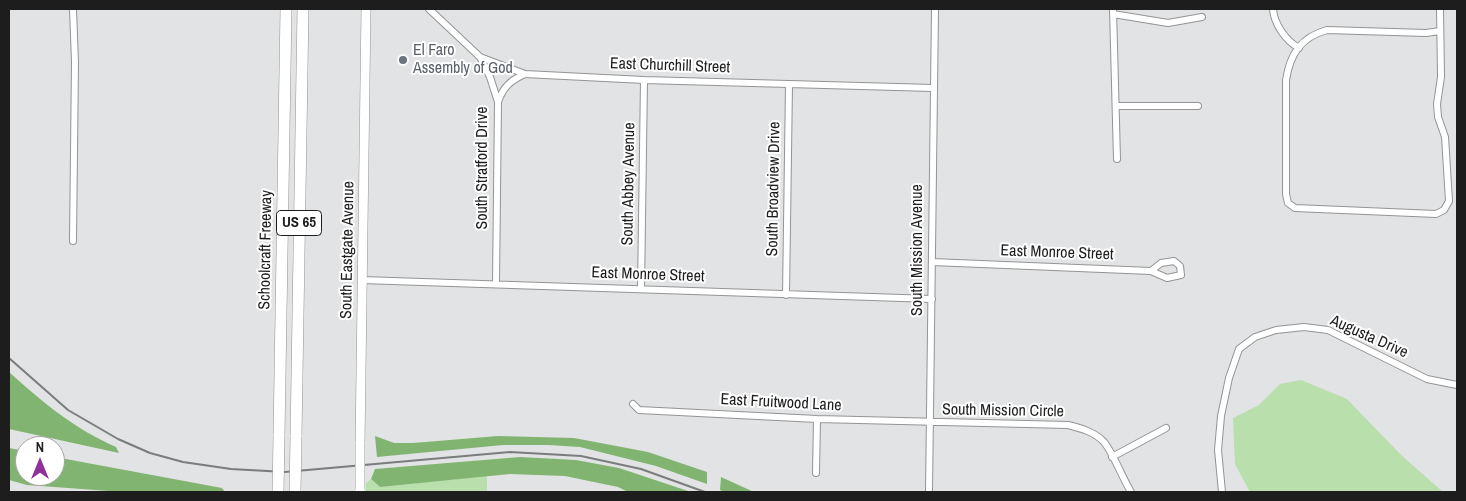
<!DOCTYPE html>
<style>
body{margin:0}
#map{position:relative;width:1466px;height:501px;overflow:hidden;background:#e1e3e4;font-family:"Archivo Narrow",sans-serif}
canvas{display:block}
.frame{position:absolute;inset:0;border:10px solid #1d1d1e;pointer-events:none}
.north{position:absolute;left:15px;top:436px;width:50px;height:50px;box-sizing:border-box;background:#fff;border:1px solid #a5a5a5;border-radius:50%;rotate:0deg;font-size:14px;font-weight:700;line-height:20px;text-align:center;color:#1d1d1e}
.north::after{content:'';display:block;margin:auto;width:18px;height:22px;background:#90319a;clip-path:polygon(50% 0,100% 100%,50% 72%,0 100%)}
</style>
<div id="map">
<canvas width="1466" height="501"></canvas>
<div class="frame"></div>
<div class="north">N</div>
</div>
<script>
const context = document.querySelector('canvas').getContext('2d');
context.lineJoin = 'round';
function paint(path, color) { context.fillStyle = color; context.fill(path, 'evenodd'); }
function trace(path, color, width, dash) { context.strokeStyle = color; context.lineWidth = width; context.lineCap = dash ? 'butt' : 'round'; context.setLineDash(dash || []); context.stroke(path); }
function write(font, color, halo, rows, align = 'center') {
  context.font = font + ' "Archivo Narrow",sans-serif'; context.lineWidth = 4; context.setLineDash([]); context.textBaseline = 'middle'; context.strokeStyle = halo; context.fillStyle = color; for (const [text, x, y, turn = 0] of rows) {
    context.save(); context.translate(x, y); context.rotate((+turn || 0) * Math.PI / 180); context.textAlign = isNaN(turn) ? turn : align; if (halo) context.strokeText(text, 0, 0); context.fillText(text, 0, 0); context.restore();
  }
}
paint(new Path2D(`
 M 1301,380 L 1347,399 L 1401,455 L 1443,492 L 1250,492 L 1235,464 L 1233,418 L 1259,405 L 1280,384 Z
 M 487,476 L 487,492 L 366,492 L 366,483 L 371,479 L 380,487 Z`), '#b9dfac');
paint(new Path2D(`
 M 9,372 C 42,402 75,429 116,447 L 119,453 L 9,429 Z
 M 375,436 L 394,443 L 413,443 L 498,436 L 574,438 L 648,452 L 707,472 L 707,484 L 656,466 L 580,447 L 549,445 L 503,445 L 377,457 Z
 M 9,448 L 25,451 L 25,476 L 55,476 L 55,457 L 222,488 L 225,492 L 122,492 L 27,485 L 9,480 Z
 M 520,457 L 576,460 L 619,468 L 691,492 L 628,492 L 618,487 L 565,476 L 510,474 L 380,487 L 371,479 L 375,469 Z
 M 721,477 L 754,492 L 724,492 L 720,490 Z`), '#82b471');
const street = new Path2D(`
 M 429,9 L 480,57 L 525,74 L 644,80 L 933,88
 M 1113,9 L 1117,159
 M 1273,9 C 1274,24 1286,41 1299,48
 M 1440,9 L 1441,77 L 1437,104 L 1438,117 L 1445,137 L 1449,201 L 1444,210 L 1436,214 L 1295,208 L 1288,203 L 1286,194 L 1286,80 C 1290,54 1301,37 1327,30 L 1426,33 L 1440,31
 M 1113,14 L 1168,23 L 1202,17
 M 480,57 L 490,77 L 498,102 L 496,283
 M 498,102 C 503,87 511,80 525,74
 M 1116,106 L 1198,106
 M 73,241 L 75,62 L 73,9
 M 932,262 L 1151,271 L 1161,263 L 1174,261 L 1180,266 L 1181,275 L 1167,278 L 1151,271
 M 362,280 L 932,299
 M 641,289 L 644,80
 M 786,295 L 789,84
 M 633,404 L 639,410 L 817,419 L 1068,425 C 1080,428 1095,432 1104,442 C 1113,453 1123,479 1131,492
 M 1112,457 L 1166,428
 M 816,473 L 817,419
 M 929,492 L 935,9
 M 1222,492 L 1218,450 L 1221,416 L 1229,378 L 1239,349 L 1255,337 L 1276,330 L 1304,327 L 1328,330 L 1427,379 L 1457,385`);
const secondary = new Path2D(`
 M 360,444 L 366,9`);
const highway = new Path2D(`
 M 279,436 L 286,9
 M 296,437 L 303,9`);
trace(street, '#939495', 8);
trace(secondary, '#939495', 10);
trace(highway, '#939495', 12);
trace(street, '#fff', 6);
trace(secondary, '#fff', 9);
trace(highway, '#fff', 11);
trace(new Path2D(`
 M 9,358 L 68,410 L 118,439 L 150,453 L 183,462 L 231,469 L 285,472 L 510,452 L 581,456 L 641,469 L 705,492`), '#7b7c7d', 2);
const secondaryBridge = new Path2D(`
 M 360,489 L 360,444`);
const highwayBridge = new Path2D(`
 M 278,492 L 279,436
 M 295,492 L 296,437`);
trace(secondaryBridge, '#939495', 10, []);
trace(highwayBridge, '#939495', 12, []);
trace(secondaryBridge, '#fff', 9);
trace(highwayBridge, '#fff', 11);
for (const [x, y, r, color] of [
 [403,60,5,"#6b7280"]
]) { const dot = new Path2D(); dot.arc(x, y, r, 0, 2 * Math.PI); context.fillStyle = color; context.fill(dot); trace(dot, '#fff', 2); }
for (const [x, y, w] of [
 [299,223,45]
]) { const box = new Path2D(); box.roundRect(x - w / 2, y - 12.5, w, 25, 4); context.fillStyle = '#fff'; context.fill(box); trace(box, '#1d1d1e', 1); }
write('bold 15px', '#1d1d1e', null, [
 ["US 65",299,223]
]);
write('16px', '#5b616d', '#fff', [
 ["El Faro",413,51],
 ["Assembly of God",413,69]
], 'left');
write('16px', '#1d1d1e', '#fff', [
 ["East Churchill Street",670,66,2],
 ["South Stratford Drive",483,168,-90],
 ["South Abbey Avenue",629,184,-89],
 ["South Broadview Drive",774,189,-89],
 ["Schoolcraft Freeway",266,250,-89],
 ["South Eastgate Avenue",348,250,-89],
 ["South Mission Avenue",918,250,-90],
 ["East Monroe Street",1057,253,2],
 ["East Monroe Street",648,275,2],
 ["Augusta Drive",1369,337,24],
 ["East Fruitwood Lane",781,403,3],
 ["South Mission Circle",1003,411,1]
]);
</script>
